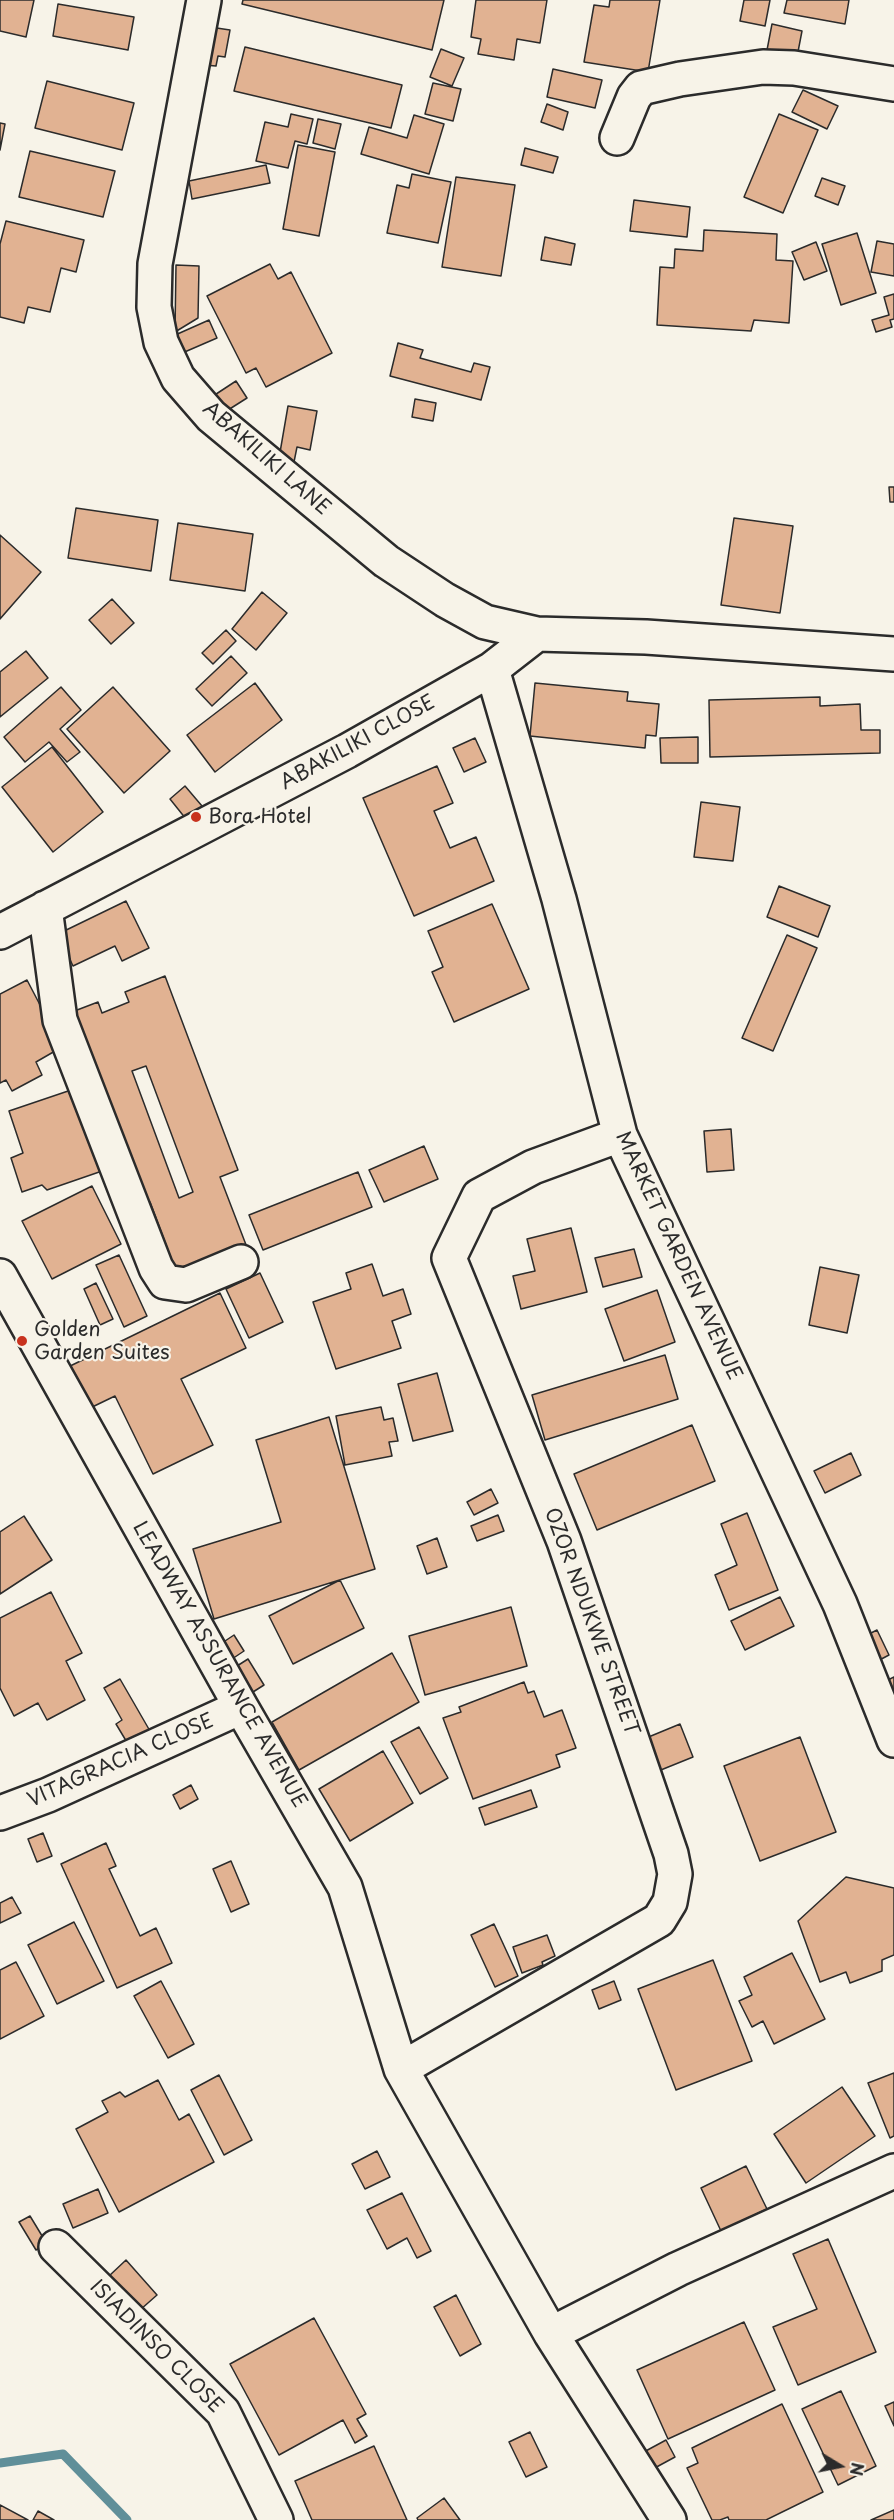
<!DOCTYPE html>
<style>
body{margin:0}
#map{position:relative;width:894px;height:2520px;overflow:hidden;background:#f7f3e8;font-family:"Playpen Sans",sans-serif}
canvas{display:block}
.north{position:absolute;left:810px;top:2436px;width:60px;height:60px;-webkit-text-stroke:4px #f7f3e8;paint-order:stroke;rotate:100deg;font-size:16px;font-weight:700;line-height:24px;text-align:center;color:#2b2b2b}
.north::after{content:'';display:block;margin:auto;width:21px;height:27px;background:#2b2b2b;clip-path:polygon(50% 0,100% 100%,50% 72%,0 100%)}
</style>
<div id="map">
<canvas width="894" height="2520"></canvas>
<div class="north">N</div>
</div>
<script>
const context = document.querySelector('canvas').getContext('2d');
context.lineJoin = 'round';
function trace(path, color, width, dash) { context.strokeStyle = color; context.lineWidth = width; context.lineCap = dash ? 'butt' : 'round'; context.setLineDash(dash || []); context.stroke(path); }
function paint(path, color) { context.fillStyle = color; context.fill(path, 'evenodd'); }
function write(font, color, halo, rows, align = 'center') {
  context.font = font + ' "Playpen Sans",sans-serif'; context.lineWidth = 4.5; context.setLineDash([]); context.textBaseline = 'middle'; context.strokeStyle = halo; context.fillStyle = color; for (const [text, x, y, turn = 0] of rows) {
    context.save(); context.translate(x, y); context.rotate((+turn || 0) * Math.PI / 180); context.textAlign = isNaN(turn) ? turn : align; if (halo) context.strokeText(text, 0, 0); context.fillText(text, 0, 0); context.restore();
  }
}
trace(new Path2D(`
 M 0,2463 L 63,2454 L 127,2520`), '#608f99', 9);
const building = new Path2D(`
 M 0,0 L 34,0 L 26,37 L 0,31 Z
 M 243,0 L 444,0 L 432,50 L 242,4 Z
 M 476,0 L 547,0 L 540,43 L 517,39 L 514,60 L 478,54 L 481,39 L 471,37 Z
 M 610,0 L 660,0 L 648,72 L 584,62 L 594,5 L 609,7 Z
 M 744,0 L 770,0 L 765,26 L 740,21 Z
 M 787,0 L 849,0 L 845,24 L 784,13 Z
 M 58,4 L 134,17 L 128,50 L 53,36 Z
 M 772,24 L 802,31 L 797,57 L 767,50 Z
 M 210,27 L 230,30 L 225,57 L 218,56 L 216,66 L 204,65 Z
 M 245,47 L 402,85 L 391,128 L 234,91 Z
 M 441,49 L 464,58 L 452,86 L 430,77 Z
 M 553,69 L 602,80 L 595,108 L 547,97 Z
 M 47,81 L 134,103 L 122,150 L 35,128 Z
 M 433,83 L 461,89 L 453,121 L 425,114 Z
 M 803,90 L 838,106 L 827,129 L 792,112 Z
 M 547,104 L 568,112 L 563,130 L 541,122 Z
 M 291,114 L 313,119 L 307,144 L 295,141 L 288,168 L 256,161 L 265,122 L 288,127 Z
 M 779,114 L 818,130 L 783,213 L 744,197 Z
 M 414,115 L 444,124 L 429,174 L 361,154 L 369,127 L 407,138 Z
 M 318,119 L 341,124 L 335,149 L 313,143 Z
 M 0,123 L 5,124 L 0,150 Z
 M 298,145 L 335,152 L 319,236 L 283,229 Z
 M 525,148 L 558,157 L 553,173 L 521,165 Z
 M 30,151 L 115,171 L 103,217 L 19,197 Z
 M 266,165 L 270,183 L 192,199 L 189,181 Z
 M 412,174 L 451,182 L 438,243 L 387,233 L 397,185 L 409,188 Z
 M 456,177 L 515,185 L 501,276 L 442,267 Z
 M 822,178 L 845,186 L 838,205 L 815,196 Z
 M 634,200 L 690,207 L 687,237 L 630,231 Z
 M 6,221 L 84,240 L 76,272 L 61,268 L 50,312 L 28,307 L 24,323 L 0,317 L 0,244 Z
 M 704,230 L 777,234 L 776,260 L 793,261 L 789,323 L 754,320 L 751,331 L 657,325 L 660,267 L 674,268 L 675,249 L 703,251 Z
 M 857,233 L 876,293 L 841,305 L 822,244 Z
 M 545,237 L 575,244 L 571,265 L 541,260 Z
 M 877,241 L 894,244 L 894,276 L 871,272 Z
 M 816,242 L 827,271 L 804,280 L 792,252 Z
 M 270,264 L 278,279 L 291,272 L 332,353 L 266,387 L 256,368 L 246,373 L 207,296 Z
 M 176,265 L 199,266 L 198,318 L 175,332 Z
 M 894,294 L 894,319 L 890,320 L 892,327 L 876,332 L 872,320 L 889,315 L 884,297 Z
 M 209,320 L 217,338 L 180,354 L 173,336 Z
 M 398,343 L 423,350 L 420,358 L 471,372 L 474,363 L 490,367 L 481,400 L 390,376 Z
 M 236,381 L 247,398 L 217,417 L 207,400 Z
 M 415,399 L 436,403 L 433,421 L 412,417 Z
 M 288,406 L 317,411 L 310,450 L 297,447 L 293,467 L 278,464 Z
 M 889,487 L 894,487 L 894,502 L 890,502 Z
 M 76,508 L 158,520 L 151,571 L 68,558 Z
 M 734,518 L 793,526 L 780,613 L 721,605 Z
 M 178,523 L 253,534 L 245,591 L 170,580 Z
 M 0,535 L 41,572 L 0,619 Z
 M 262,592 L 287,613 L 256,650 L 232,629 Z
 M 112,599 L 134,623 L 111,644 L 89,620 Z
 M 226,630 L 236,641 L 213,664 L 202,653 Z
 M 26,651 L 48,678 L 0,717 L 0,672 Z
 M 231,656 L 247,673 L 212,706 L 196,689 Z
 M 255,683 L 282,720 L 215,772 L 187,735 Z
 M 535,683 L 628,692 L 627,701 L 659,704 L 656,736 L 646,735 L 645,748 L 530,736 Z
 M 61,687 L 81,710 L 60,729 L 80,752 L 67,762 L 49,742 L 25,762 L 4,737 Z
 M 113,687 L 170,751 L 124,793 L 67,729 Z
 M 820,697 L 820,706 L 860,704 L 861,730 L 880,730 L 880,753 L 710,757 L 709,700 Z
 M 698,737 L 698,763 L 661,763 L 660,738 Z
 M 475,738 L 486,762 L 464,772 L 453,748 Z
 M 52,747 L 103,812 L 53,852 L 2,787 Z
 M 437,766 L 453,803 L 434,811 L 450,848 L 476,837 L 494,881 L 414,916 L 363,798 Z
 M 185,786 L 202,806 L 186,819 L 170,799 Z
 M 701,802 L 740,807 L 733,861 L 694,857 Z
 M 779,886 L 830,906 L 818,937 L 767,917 Z
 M 126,901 L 149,948 L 122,961 L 115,946 L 73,966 L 58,934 Z
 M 492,904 L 529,989 L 454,1022 L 432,972 L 443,967 L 428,931 Z
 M 787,935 L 817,948 L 773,1051 L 742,1038 Z
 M 165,976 L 238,1170 L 220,1177 L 248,1250 L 178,1277 L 150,1202 L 136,1207 L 64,1015 L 98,1002 L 102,1013 L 129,1002 L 125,992 ZM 146,1066 L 193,1192 L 179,1198 L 132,1071 Z
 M 27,980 L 62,1047 L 36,1062 L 42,1075 L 12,1091 L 6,1080 L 0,1083 L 0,994 Z
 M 77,1088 L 105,1170 L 47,1190 L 42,1185 L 22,1192 L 11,1158 L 23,1153 L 9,1111 Z
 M 731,1129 L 734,1170 L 707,1172 L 704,1131 Z
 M 424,1146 L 438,1179 L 384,1202 L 369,1170 Z
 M 358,1172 L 372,1207 L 263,1250 L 249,1215 Z
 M 92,1186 L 121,1244 L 52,1279 L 22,1221 Z
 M 571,1228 L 587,1292 L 521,1309 L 513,1276 L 535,1271 L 527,1239 Z
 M 634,1249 L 642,1277 L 603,1287 L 595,1258 Z
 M 119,1255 L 147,1316 L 124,1327 L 96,1265 Z
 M 372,1264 L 383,1296 L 403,1289 L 411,1314 L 392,1321 L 401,1348 L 336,1369 L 313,1302 L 351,1289 L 346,1273 Z
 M 820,1267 L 859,1275 L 847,1333 L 809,1325 Z
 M 260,1273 L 283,1322 L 249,1338 L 226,1289 Z
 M 96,1283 L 113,1319 L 100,1325 L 84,1289 Z
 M 657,1290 L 675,1342 L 624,1361 L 605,1309 Z
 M 220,1293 L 246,1348 L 181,1379 L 213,1445 L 153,1474 L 115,1396 L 84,1411 L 64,1369 Z
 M 665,1355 L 678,1399 L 545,1440 L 532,1395 Z
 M 437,1373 L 453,1431 L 413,1441 L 398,1384 Z
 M 381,1407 L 384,1420 L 393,1418 L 398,1441 L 389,1442 L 392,1456 L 345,1465 L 336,1416 Z
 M 329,1417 L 375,1569 L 214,1619 L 193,1549 L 281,1522 L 256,1440 Z
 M 692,1425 L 715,1481 L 597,1530 L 574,1474 Z
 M 851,1453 L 861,1475 L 825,1493 L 814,1471 Z
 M 491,1489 L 498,1503 L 474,1515 L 467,1502 Z
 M 747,1513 L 778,1590 L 729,1610 L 715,1575 L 737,1565 L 721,1524 Z
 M 498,1515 L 504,1531 L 477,1541 L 471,1526 Z
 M 24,1516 L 52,1560 L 0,1594 L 0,1532 Z
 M 437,1538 L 447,1567 L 427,1574 L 417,1546 Z
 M 340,1580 L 364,1628 L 293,1664 L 269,1616 Z
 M 51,1592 L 82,1653 L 66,1661 L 85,1700 L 47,1720 L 38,1703 L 14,1716 L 0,1688 L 0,1618 Z
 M 780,1597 L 794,1626 L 745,1650 L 731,1621 Z
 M 511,1607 L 527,1666 L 425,1695 L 409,1636 Z
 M 877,1630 L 889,1655 L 870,1665 L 857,1640 Z
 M 234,1635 L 244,1651 L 223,1665 L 213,1649 Z
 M 392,1653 L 419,1702 L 299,1770 L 272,1722 Z
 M 248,1659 L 264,1685 L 242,1699 L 226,1673 Z
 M 894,1677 L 894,1697 L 886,1681 Z
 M 120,1679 L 150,1731 L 128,1744 L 116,1724 L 122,1720 L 104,1688 Z
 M 524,1682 L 528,1693 L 534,1691 L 544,1717 L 562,1710 L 576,1748 L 556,1755 L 560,1767 L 473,1799 L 443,1718 L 461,1712 L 459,1707 Z
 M 680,1724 L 693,1757 L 646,1776 L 634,1743 Z
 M 419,1727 L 448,1778 L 420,1794 L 391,1742 Z
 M 800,1737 L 836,1832 L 760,1861 L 724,1766 Z
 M 383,1751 L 413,1803 L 350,1841 L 319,1789 Z
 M 191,1785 L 198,1799 L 180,1809 L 173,1795 Z
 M 531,1790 L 537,1807 L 485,1825 L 479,1808 Z
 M 43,1833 L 52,1856 L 37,1862 L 28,1839 Z
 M 106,1843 L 116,1866 L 109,1869 L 140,1936 L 156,1928 L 172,1963 L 117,1988 L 61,1864 Z
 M 231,1861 L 249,1904 L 231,1912 L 213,1869 Z
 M 846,1877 L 894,1888 L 894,1955 L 882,1960 L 882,1971 L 850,1983 L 846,1972 L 820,1982 L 798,1921 Z
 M 12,1897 L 21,1913 L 0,1923 L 0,1903 Z
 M 74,1922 L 104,1981 L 57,2004 L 28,1945 Z
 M 494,1924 L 518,1976 L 495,1987 L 471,1935 Z
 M 547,1935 L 555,1956 L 542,1962 L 543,1965 L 522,1973 L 513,1947 Z
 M 792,1953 L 825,2019 L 774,2044 L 763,2021 L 752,2027 L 739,2001 L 752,1995 L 744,1977 Z
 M 713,1960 L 752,2061 L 676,2090 L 638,1989 Z
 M 16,1962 L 44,2016 L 0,2039 L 0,1970 Z
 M 161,1981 L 194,2044 L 168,2058 L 134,1996 Z
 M 614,1981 L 621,2000 L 599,2009 L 592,1990 Z
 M 894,2073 L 894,2136 L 890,2138 L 868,2083 Z
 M 219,2075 L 252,2140 L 224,2155 L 191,2090 Z
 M 158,2080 L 179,2120 L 189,2114 L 214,2162 L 119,2212 L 76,2129 L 108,2112 L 102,2101 L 120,2092 L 125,2097 Z
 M 842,2087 L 875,2136 L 806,2183 L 774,2134 Z
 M 377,2151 L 390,2177 L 365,2189 L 352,2164 Z
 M 746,2166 L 767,2209 L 721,2231 L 701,2188 Z
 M 98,2189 L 108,2213 L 73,2228 L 63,2204 Z
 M 402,2193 L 431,2251 L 417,2258 L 407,2238 L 387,2249 L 367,2210 Z
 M 30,2216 L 47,2244 L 36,2250 L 19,2222 Z
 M 828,2239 L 876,2352 L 798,2385 L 773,2327 L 817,2309 L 793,2254 Z
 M 126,2260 L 157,2295 L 140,2310 L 109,2276 Z
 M 456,2295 L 481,2344 L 460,2356 L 434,2307 Z
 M 314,2318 L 366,2414 L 357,2419 L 367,2436 L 355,2443 L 343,2420 L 279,2455 L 230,2364 Z
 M 744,2322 L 775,2390 L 668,2439 L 637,2370 Z
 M 841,2391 L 876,2466 L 838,2485 L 802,2409 Z
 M 894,2402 L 894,2426 L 885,2406 Z
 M 782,2404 L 823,2492 L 766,2520 L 729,2520 L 728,2517 L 720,2520 L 712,2520 L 687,2468 L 698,2463 L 692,2448 Z
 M 530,2432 L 547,2467 L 526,2477 L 509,2442 Z
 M 666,2440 L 675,2457 L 651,2470 L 642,2453 Z
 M 374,2446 L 407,2520 L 312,2520 L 295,2481 Z
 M 444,2498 L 460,2520 L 418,2520 L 417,2518 Z
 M 0,2505 L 28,2520 L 0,2520 Z
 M 894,2510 L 894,2520 L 871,2520 Z
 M 38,2511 L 54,2520 L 33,2520 Z`);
paint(building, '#e1b292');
trace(building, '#2b2b2b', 1.5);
const minor = new Path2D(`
 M 204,0 L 155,264 L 154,307 L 161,342 L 178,378 L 211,416 L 386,561 L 445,600 L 485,622 L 537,634 L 646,637 L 894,654
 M 617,138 L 634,97 L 641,88 L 680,79 L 763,67 L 794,68 L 894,84
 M 537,634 L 492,669 L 559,899 L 620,1135 L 840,1604 L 894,1740
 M 45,908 L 60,1020 L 156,1268 L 165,1282 L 186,1285 L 241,1262
 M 0,932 L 347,751 L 492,669
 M 0,1276 L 241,1707 L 345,1887 L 401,2069 L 551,2334 L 669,2520
 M 0,1813 L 48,1795 L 241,1707
 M 401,2069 L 659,1920 L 670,1902 L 675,1874 L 671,1854 L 564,1541 L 449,1258 L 479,1196 L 533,1167 L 620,1135
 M 56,2247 L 223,2412 L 276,2520
 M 551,2334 L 678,2269 L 894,2171`);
trace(minor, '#2b2b2b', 38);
trace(minor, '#f7f3e8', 33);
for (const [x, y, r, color] of [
 [196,817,6,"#c8321e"],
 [22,1341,6,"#c8321e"]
]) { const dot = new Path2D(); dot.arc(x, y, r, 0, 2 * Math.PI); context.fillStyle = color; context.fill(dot); trace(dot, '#f7f3e8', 2); }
write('20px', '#2b2b2b', '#f7f3e8', [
 ["ABAKILIKI LANE",266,459,41],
 ["ABAKILIKI CLOSE",358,743,-29],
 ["MARKET GARDEN AVENUE",678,1256,65],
 ["OZOR NDUKWE STREET",591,1622,70],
 ["LEADWAY ASSURANCE AVENUE",219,1665,60],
 ["VITAGRACIA CLOSE",121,1761,-24],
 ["ISIADINSO CLOSE",156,2347,45]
]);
write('20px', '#2b2b2b', '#f7f3e8', [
 ["Bora Hotel",208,817],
 ["Golden",34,1330],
 ["Garden Suites",34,1353]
], 'left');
</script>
